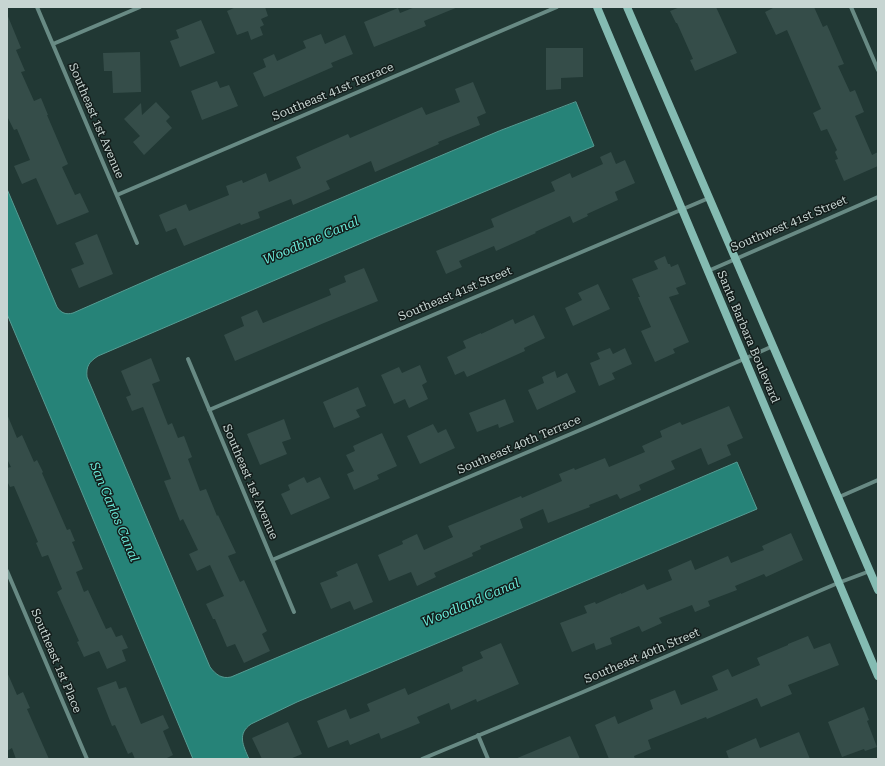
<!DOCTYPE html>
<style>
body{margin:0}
#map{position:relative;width:885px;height:766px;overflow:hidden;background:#213834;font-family:"Roboto Serif",serif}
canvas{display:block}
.frame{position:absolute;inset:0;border:8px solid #c7d5d2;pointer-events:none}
</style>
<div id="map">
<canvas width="885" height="766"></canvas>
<div class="frame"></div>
</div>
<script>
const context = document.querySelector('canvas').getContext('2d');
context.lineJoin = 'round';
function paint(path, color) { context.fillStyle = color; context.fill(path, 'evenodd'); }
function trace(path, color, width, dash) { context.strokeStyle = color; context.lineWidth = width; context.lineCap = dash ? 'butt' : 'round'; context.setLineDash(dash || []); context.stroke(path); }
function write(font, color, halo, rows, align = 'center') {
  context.font = font + ' "Roboto Serif",serif'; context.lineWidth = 3; context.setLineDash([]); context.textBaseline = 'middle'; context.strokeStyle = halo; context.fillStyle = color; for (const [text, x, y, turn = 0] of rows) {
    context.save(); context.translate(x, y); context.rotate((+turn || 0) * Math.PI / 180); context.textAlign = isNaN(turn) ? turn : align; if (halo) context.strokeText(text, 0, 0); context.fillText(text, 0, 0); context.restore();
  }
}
const water = new Path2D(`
 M 576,102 L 594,146 L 378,236 L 98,356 C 89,362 86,366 87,377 L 210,667 C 216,675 222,679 231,677 L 482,571 L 737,462 L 757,509 L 297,702 L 251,724 C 237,734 243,745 249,759 L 193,759 L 53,423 L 7,314 L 7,189 L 57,307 C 61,313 66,315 73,313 L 164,273 L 499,131 Z`);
paint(water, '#268378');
trace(water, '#569c93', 1);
paint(new Path2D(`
 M 236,7 L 265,7 L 268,16 L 261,19 L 264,25 L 260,27 L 263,35 L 251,40 L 248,31 L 237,35 L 227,11 Z
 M 415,7 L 458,7 L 424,21 L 426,26 L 374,47 L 364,22 L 398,8 L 400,13 Z
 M 680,7 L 716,7 L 737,53 L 695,71 L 690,60 L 693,59 L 677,23 L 676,23 L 670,11 Z
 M 775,7 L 814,7 L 823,27 L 827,25 L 844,64 L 838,66 L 850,92 L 855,90 L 864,112 L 855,116 L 872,155 L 878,152 L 878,166 L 844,181 L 835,160 L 838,159 L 835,152 L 837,150 L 827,129 L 821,131 L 813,113 L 821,109 L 787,30 L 776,35 L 765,12 Z
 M 7,14 L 21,48 L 16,50 L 25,71 L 21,72 L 34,101 L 41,98 L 48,115 L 47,115 L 68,164 L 62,167 L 75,195 L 80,193 L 89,212 L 57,225 L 36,178 L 22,184 L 14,166 L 30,160 L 17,129 L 14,130 L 7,116 Z
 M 201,20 L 215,53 L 180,67 L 170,41 L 179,38 L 176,30 Z
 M 321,34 L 325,44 L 345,35 L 353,54 L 331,63 L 333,67 L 264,97 L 253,73 L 266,67 L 263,59 L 274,54 L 277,61 L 306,48 L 303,41 Z
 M 546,48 L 583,48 L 583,77 L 561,78 L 561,89 L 546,90 Z
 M 140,52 L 141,92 L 113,93 L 112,71 L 104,71 L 103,53 Z
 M 217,81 L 220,88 L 229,85 L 238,106 L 202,120 L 191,91 Z
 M 473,82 L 486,113 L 477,117 L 480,125 L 438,142 L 439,144 L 375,172 L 371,161 L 326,181 L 330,189 L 293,205 L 291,199 L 258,212 L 260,218 L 241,225 L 240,223 L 184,246 L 176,228 L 166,232 L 159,215 L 186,204 L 189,211 L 229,195 L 226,186 L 242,180 L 243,183 L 266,173 L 269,182 L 301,168 L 296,157 L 348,134 L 350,138 L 422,107 L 426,115 L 460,102 L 455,89 Z
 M 156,102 L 170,117 L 166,121 L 172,128 L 144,155 L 133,142 L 140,136 L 124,119 L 141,103 L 142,115 Z
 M 611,152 L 616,164 L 625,160 L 635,183 L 615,192 L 618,200 L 587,214 L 588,216 L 573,223 L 570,216 L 535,232 L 536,233 L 496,251 L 494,246 L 459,261 L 462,267 L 446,274 L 436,251 L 494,227 L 491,219 L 555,191 L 551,182 L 570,173 L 572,178 L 603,164 L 600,157 Z
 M 97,234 L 113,274 L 79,288 L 71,269 L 84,264 L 75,243 Z
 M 665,256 L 668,264 L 670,264 L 671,267 L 678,264 L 686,284 L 676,288 L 679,294 L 669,297 L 689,342 L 673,349 L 675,353 L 655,362 L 641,331 L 651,327 L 638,297 L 640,297 L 632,279 L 658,269 L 654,261 Z
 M 364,268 L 378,301 L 324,323 L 235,361 L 224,335 L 244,326 L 241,317 L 257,310 L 263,323 L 331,295 L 329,289 L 346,282 L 344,276 Z
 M 598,284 L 610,309 L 573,326 L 565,308 L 582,300 L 578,293 Z
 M 534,315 L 545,338 L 524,348 L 525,351 L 467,377 L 464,371 L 455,375 L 447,357 L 466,348 L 463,341 L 481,333 L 481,334 L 513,319 L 515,324 Z
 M 610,348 L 613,354 L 625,348 L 632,364 L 612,373 L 615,379 L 599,386 L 590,363 L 600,359 L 597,353 Z
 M 151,358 L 160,381 L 152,384 L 168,425 L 172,423 L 178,438 L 184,436 L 192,457 L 188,459 L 200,491 L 206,489 L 217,516 L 218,515 L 236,553 L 228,556 L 240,582 L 244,580 L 267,631 L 262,634 L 270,651 L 244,663 L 235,644 L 227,647 L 215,619 L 213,619 L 206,604 L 224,596 L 210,565 L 197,571 L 189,554 L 198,550 L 183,519 L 180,521 L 164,481 L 171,479 L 143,407 L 132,411 L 126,397 L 131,395 L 121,371 Z
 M 420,365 L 427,382 L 422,385 L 428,399 L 409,408 L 405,399 L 394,404 L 381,375 L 399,367 L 402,373 Z
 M 555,371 L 557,378 L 567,373 L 576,392 L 537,410 L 528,390 L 544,383 L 542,377 Z
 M 358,387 L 366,406 L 356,410 L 360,417 L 334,428 L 323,402 Z
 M 505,399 L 514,422 L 499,428 L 498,424 L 477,432 L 469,413 Z
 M 729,406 L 743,438 L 727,445 L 731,455 L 708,465 L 701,448 L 671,461 L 675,469 L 639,485 L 641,490 L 620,499 L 617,494 L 589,505 L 590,507 L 548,523 L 543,509 L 520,519 L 523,528 L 480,546 L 481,549 L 472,553 L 473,556 L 434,573 L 436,577 L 417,586 L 411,572 L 389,581 L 378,555 L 403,544 L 402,541 L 417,534 L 424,550 L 453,537 L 448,526 L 521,496 L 522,498 L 562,481 L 559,474 L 574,468 L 575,470 L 605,458 L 609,467 L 645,452 L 642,446 L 662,437 L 660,431 L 680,422 L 682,425 Z
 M 7,414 L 17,438 L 22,435 L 34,462 L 37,460 L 43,472 L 42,473 L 67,530 L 70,529 L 75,541 L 72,542 L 83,569 L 76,572 L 84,592 L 88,590 L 106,629 L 111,627 L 116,637 L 122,635 L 128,648 L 122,650 L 126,661 L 107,669 L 99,651 L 84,657 L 77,642 L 79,641 L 57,592 L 62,589 L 48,555 L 42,557 L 36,543 L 38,542 L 14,486 L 10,487 L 7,481 L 7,468 L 11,467 L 7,459 Z
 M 284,419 L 291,439 L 282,442 L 287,454 L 260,465 L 247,434 Z
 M 433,424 L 438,433 L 446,429 L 455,448 L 420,464 L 407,436 Z
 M 382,433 L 397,466 L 377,475 L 379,479 L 354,490 L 347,474 L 354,471 L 346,455 L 355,451 L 353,446 Z
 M 304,477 L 307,483 L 320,477 L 330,498 L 291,515 L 281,494 L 290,490 L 288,485 Z
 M 791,533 L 803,560 L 766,577 L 764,574 L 735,586 L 737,590 L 708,601 L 710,606 L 695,612 L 692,605 L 659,618 L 662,623 L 642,632 L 639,626 L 610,638 L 612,644 L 596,650 L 594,643 L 572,652 L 560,623 L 587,613 L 584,606 L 595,602 L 596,604 L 621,593 L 621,594 L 644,584 L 647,590 L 672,580 L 668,570 L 691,560 L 695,570 L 728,556 L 731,563 L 764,550 L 762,546 Z
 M 357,563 L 373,602 L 354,610 L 350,601 L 331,609 L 320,583 L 338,576 L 336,572 Z
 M 808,636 L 814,649 L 830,643 L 839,665 L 788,685 L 792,694 L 761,707 L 757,698 L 707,719 L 706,717 L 648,740 L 651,749 L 634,756 L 635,759 L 609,759 L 595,725 L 615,716 L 618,724 L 653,709 L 650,700 L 675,690 L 681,705 L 718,690 L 712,676 L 728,669 L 732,677 L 760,665 L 757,658 L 788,645 L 788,644 Z
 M 501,643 L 519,684 L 477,702 L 476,699 L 451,710 L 449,703 L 417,717 L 420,723 L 381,739 L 379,733 L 350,745 L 348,740 L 328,748 L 317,721 L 346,709 L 350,719 L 370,711 L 367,704 L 405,688 L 408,695 L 463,671 L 462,667 L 483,658 L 480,652 Z
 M 7,672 L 17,695 L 23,692 L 30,708 L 27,709 L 49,759 L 16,759 L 12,748 L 7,751 Z
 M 116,681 L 119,689 L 126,687 L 141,724 L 163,715 L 169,728 L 163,731 L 173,755 L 165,759 L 135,759 L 132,752 L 128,754 L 115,725 L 112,726 L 97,688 Z
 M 864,707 L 869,720 L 867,721 L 877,747 L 865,751 L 864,749 L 842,757 L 828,722 Z
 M 288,722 L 302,754 L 290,759 L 262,759 L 252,738 Z
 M 799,732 L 810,759 L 729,759 L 726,751 L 756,738 L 760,748 Z
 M 570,736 L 580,759 L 515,759 Z`), '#354d49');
trace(new Path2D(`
 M 37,7 L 137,243
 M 851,7 L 878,70
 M 53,44 L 140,7
 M 117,195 L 557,7
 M 708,271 L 878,197
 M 188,359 L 294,612
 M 209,410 L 709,198
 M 839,497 L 878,480
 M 272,560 L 592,425 L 744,359 L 773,346
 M 7,571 L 87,759
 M 478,735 L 488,759
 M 422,759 L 583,692 L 838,583 L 870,571`), '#688a84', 4);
trace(new Path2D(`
 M 597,7 L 878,676
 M 627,7 L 878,590`), '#84bbb2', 8);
write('12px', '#c7d5d2', '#131d1b', [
 ["Southeast 41st Terrace",333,92,-23],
 ["Southeast 1st Avenue",96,121,67],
 ["Southwest 41st Street",789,224,-23],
 ["Southeast 41st Street",455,294,-23],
 ["Santa Barbara Boulevard",748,337,67],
 ["Southeast 40th Terrace",519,445,-23],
 ["Southeast 1st Avenue",250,482,67],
 ["Southeast 40th Street",642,656,-23],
 ["Southeast 1st Place",56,661,67]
]);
write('italic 13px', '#6aead9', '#131d1b', [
 ["Woodbine Canal",311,241,-23],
 ["San Carlos Canal",114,512,67],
 ["Woodland Canal",471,603,-23]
]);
</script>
